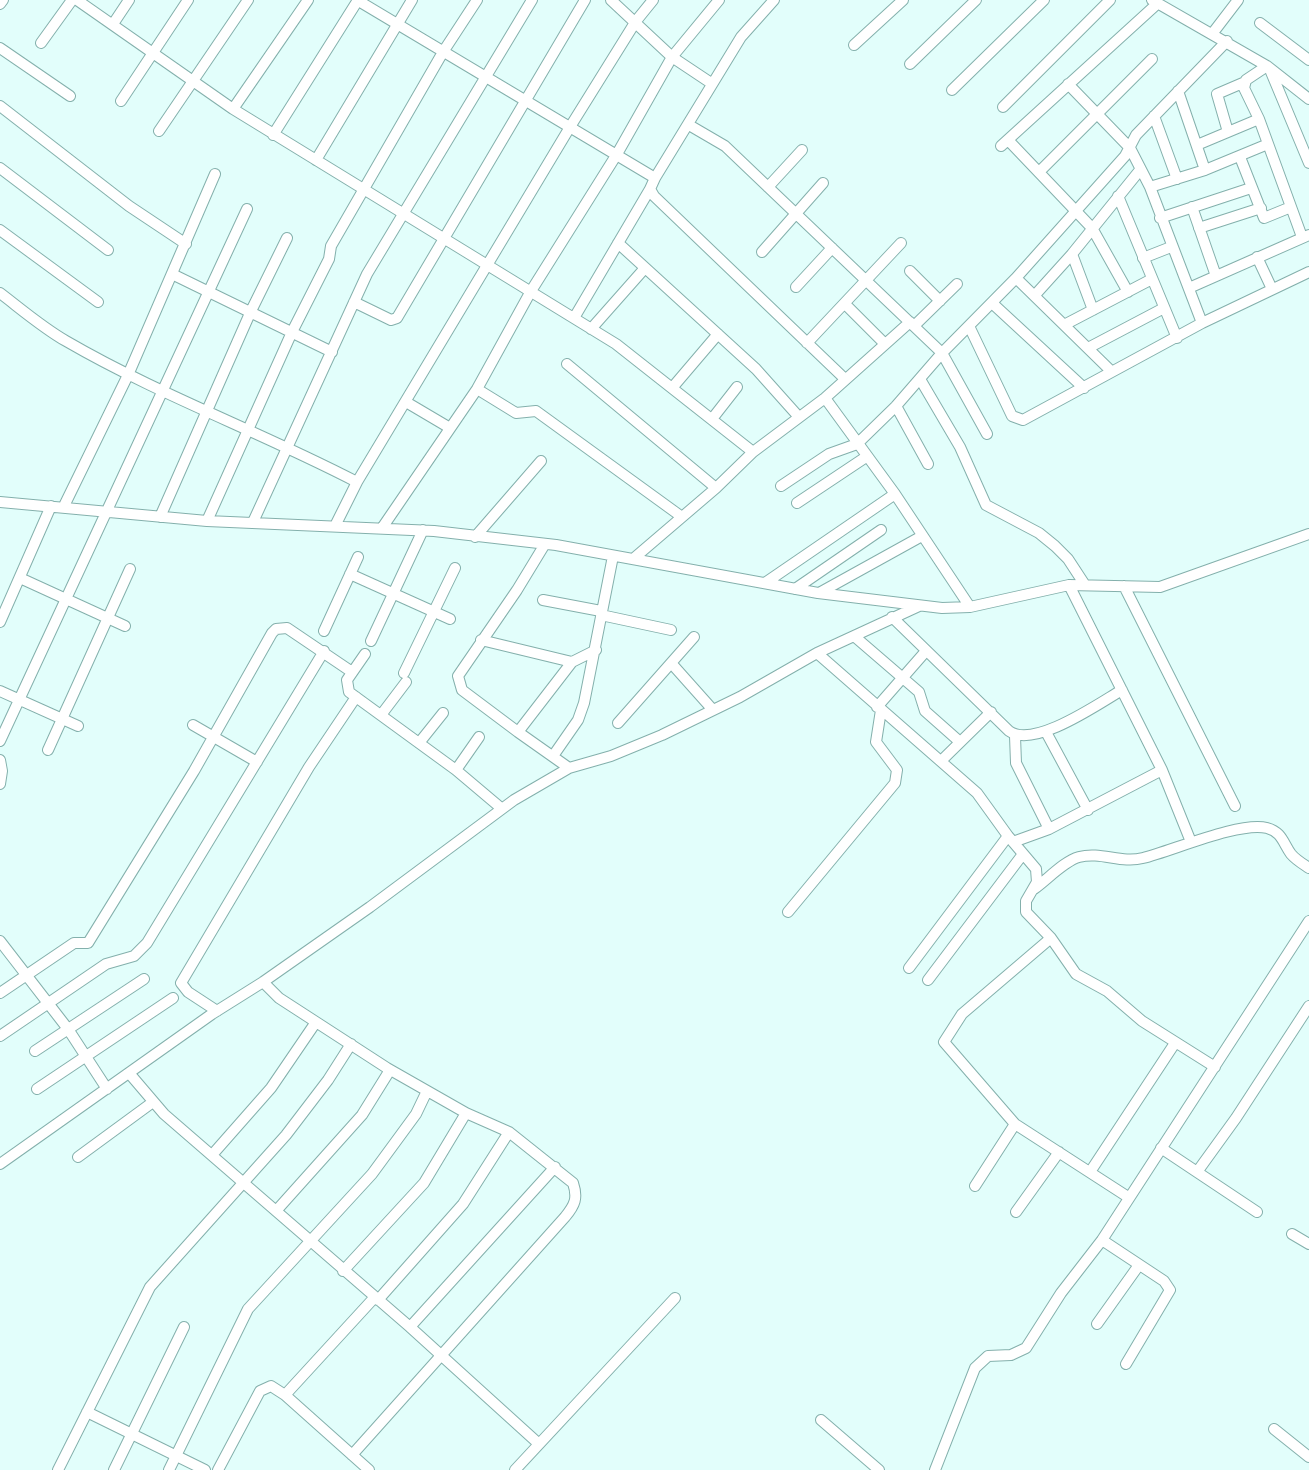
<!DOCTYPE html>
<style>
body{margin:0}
canvas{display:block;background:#e2fefb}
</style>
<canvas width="1309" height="1470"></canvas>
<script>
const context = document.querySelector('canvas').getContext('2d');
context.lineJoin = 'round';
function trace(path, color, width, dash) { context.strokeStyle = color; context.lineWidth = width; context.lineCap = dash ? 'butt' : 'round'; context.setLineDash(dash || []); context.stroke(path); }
const minor = new Path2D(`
 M 77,0 L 233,109 L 616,344 L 753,452
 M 357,0 L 655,178 L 650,189 L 654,196 L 845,379
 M 611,0 L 672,57 L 711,83
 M 1152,0 L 1267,66 L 1309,99
 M 0,4 L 3,0
 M 1260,23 L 1309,60
 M 113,24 L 129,0
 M 1212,34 L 1238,0
 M 41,43 L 72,0
 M 854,45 L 903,0
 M 0,48 L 70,96
 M 910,64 L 976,0
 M 1267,66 L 1246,80 L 1244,88 L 1259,119 L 1302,237
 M 1271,72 L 1309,163
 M 1068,84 L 1130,148 L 1150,187 L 1202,323
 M 952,90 L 1044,0
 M 1178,91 L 1205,170
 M 121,101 L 188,0
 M 0,106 L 129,206 L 186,244
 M 1003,107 L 1110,0
 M 233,109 L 308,0
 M 1154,116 L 1177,179
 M 689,125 L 725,146 L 942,353 L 987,434
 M 159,131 L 248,0
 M 1228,132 L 1217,94 L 1245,82
 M 273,135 L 358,0
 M 1008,140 L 1092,228 L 1128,292
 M 1197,145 L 1259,119
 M 1001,146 L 1158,3
 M 1240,157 L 1264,218 L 1291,207
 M 316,160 L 412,0
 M 0,168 L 108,250
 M 1039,172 L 1152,59
 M 655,178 L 741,37 L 774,0
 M 768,187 L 802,150
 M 1150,187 L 1205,170 L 1268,144
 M 1118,196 L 1177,338
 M 1192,207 L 1216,276
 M 1160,218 L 1251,188
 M 1199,228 L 1261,208
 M 0,230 L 98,302
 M 618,243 L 756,369 L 798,416
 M 762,252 L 823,183
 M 1072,254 L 1093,310
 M 1257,257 L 1272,289
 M 1143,258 L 1171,247
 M 910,271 L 940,301
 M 172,274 L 332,352
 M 1016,278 L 1110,370
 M 796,287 L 832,248
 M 1189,288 L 1309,235
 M 0,293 C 21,309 43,328 66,341 C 159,395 261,432 357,482
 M 1035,295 L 1072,254 L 1140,170
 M 354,302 L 391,320 L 397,318 L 585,0
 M 992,303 L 1084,388
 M 845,304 L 885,344
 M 574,318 L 650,189
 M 1064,325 L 1152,279
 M 914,326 L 957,284
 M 969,326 L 1012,416 L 1023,420 L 1202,323 L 1309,272
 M 591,329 L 645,268
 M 807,343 L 901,243
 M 1088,348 L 1164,308
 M 567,364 L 716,488
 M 920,379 L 960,447 L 986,505 L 1039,533 L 1055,546 L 1068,559 L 1085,585
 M 672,388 L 718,334
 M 477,389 L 516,413 L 536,411 L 682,517
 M 825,398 L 895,494 L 970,607
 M 406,402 L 450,428
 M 896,406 L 928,464
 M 712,419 L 737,387
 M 781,486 L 829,454 L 857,444 L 896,406 L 942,353 L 1016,278 L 1125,156 L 1136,135 L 1227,41
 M 0,502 L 207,521 L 434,531 L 556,545 L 818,593 L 942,608 L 970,607 L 1069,585 L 1160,587 L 1309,534
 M 797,503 L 866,457
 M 64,506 L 128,375 L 215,174
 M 160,517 L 251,311 L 287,238
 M 207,521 L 292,332 L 329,259 L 331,246 L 443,52 L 477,0
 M 253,522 L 367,274 L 532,0
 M 335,526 L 357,482 L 570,127 L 636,21 L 653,0
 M 382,528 L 477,389 L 531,291 L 617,154 L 672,57 L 719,0
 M 475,537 L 541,461
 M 633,559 L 716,488 L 753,452 L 825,398 L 910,322
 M 350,574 L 450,619
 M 20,578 L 125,626
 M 765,583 L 895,494
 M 1069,585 L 1162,770 L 1191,842
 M 1124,586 L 1235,806
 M 795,589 L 881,530
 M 819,593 L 922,536
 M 543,600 L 601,611
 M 601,615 L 671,630
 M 892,617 L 1009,731 C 1034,749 1098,704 1122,690
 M 0,622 L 51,506
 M 324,631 L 358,557
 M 854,636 L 919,692 L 925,711 L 960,742
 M 481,640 L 572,662
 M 371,641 L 423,530
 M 817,653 L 977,793 L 1008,836 L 1036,869 L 1037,882 L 1026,901 L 1026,912 L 1051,938 L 1076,974 L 1107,991 L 1142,1021 L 1215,1067
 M 365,654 L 347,680 L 349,692 L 456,770 L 501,808
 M 672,664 L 713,710
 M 404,673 L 455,568
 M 0,691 L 78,726
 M 877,707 L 926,651
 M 381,715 L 406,682
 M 618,723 L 694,637
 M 193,725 L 257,762
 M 518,732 L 462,690 L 458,676 L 517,590 L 545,544
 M 1046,732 L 1088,810
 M 1015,736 L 1016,763 L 1049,829
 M 0,741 L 247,209
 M 419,743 L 443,713
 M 48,750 L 130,569
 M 553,756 L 578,720 L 584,703 L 613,556
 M 0,760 L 2,771 L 0,784
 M 941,761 L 991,712
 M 569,768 L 518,732 L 572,662 L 596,650
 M 456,770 L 479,737
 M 1013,842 L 1049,829 L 1162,770
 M 1034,889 C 1047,880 1064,861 1079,857 C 1101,851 1121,864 1143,858 C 1172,851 1240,821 1267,828 C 1282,832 1283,843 1291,854 C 1296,860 1303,864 1309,868
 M 788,912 L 895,783 L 897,770 L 876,742 L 881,710
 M 1051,938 L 962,1014 L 944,1042 L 1015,1124 L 1128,1197
 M 0,941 L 68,1029 L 107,1089
 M 909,968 L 1008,836
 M 928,980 L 1023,854
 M 263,982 L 279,998 L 387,1068 L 466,1113 L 509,1132 L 573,1183 C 578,1198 575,1205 565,1217 L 352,1455
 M 0,993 L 74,943 L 88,943 L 194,771 L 272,633 L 276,629 L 287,628 L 352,672
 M 217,1011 L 188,992 L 181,983 L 309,767 L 356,697
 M 0,1036 L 106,964 L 134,956 L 147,943 L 324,651
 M 35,1051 L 144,979
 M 129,1073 L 164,1114 L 410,1327 L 539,1444
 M 37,1089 L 173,998
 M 1161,1148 L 1257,1212
 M 212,1155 L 271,1088 L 316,1022
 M 78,1157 L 153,1102
 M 0,1164 L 212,1014 L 263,982 L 370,907 L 514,800 L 569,768 L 611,756 L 662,735 L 740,697 L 817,653 L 919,606
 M 1090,1172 L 1175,1043
 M 1197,1172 L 1236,1118 L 1309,1006
 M 975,1186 L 1015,1124
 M 276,1211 L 362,1115 L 390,1070
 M 1016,1212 L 1059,1152
 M 1292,1234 L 1309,1244
 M 1102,1240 L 1164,1281 L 1170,1290 L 1126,1364
 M 343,1271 L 424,1183 L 466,1113
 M 378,1300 L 463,1204 L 509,1132
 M 1097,1324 L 1139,1265
 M 410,1327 L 555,1167
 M 285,1395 L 374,1298
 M 87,1412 L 205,1470
 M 821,1420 L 879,1470
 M 1274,1429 L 1309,1457
 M 58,1470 L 150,1287 L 286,1135 L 328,1080 L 351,1044
 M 114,1470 L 184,1327
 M 169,1470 L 248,1309 L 372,1174 L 416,1114 L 427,1091
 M 218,1470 L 260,1391 L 271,1386 L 285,1395 L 369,1470
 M 515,1470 L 675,1298
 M 935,1470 L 975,1368 L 988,1356 L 1011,1355 L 1026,1348 L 1061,1293 L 1102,1240 L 1309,921`);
trace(minor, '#84b0ac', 12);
trace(minor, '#fff', 10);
</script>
